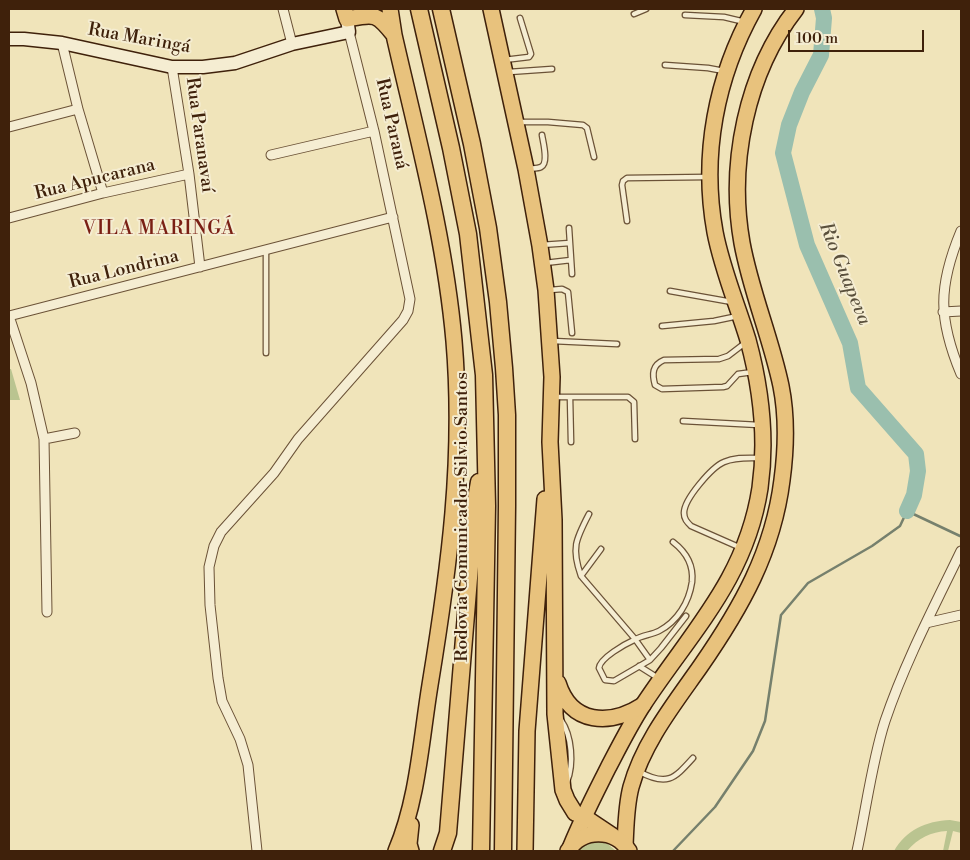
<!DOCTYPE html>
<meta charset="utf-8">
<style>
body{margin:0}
#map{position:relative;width:970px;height:860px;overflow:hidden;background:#f0e4ba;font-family:"Libre Bodoni",serif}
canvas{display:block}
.frame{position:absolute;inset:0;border:10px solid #3f210b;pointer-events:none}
.scale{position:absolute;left:788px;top:30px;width:136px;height:22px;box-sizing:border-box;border:2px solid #3f210b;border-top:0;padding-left:6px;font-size:15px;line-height:18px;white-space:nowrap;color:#3f210b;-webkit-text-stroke:4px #f5edd2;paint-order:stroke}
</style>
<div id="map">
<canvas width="970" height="860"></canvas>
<div class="frame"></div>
<div class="scale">100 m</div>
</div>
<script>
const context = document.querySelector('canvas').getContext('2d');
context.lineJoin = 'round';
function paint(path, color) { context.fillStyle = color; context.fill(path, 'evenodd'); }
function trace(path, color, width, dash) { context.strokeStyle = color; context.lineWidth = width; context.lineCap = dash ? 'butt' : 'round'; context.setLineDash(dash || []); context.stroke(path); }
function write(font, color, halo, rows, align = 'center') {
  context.font = font + ' "Libre Bodoni",serif'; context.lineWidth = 4; context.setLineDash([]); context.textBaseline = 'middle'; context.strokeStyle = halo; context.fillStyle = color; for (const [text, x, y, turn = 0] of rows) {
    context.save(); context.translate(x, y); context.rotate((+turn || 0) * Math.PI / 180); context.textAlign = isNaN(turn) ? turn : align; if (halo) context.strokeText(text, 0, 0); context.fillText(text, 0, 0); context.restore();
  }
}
paint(new Path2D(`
 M 11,369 L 20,400 L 9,400 L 9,369 Z
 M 950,820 L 961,822 L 961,833 L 953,831 L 948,851 L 943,851 L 947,831 C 931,832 918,838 907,851 L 894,851 C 906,830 926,821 950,820 Z
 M 596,841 L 608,844 L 616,851 L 574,851 L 584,844 Z`), '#bac490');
trace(new Path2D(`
 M 673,851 L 715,807 L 753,751 L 765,721 L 781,615 L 808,583 L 872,546 L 900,526 L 907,511 L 960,536`), '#76806d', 2.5);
trace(new Path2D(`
 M 822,9 L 824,18 L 821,55 L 802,92 L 789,125 L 783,153 L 807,245 L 850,343 L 858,388 L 916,454 L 918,471 L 914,495 L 907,511`), '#9abfae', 16);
const service = new Path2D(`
 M 634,14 L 646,9
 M 685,15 L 724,17 L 745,22
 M 504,60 L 529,57 L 531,54 L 520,18
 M 665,65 L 708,68 L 724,71
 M 509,72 L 552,69
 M 518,122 L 548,122 L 583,125 L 587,128 L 594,157
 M 528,169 C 531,168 537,169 541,167 C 549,163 543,142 542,135
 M 627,221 L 622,185 L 623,181 L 627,178 L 707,177
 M 569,228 L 572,274
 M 541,245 L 570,243
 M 266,250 L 266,353
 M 545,263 L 571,260
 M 550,290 L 562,289 L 568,292 L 572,333
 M 670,291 L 732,302
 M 662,326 L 714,321 L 738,316
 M 553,341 L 617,344
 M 745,343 L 728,356 L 719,359 L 664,360 C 652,365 652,374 655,385 L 662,389 L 723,387 L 727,386 L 738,374 L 753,372
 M 553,397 L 628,397 L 634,402 L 635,439
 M 570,397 L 571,442
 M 683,421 L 759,425
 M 673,542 C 686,552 694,564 692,582 C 689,602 678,621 659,631 C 651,635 642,635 634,640 C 625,644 600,658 599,668 L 605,680 L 614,681 L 650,660 L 661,648 L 686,616
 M 741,548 L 691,526 C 687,522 684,519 684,513 C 684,499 712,467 724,462 C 735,457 748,458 759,458
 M 601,549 L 581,576 L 635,639 L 650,660
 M 581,576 C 571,548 576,539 589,514
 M 639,666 L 658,678
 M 561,720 C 572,736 574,764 567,782
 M 638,771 C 667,787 674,779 693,758`);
const minor = new Path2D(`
 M 283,9 L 292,44
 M 62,43 L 78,109 L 103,193
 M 172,67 L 189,174 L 200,267
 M 9,127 L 78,109
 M 271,155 L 374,131
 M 9,218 L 103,193 L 189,174
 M 961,231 C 938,286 938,319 961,374
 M 943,312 L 961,311
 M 9,316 L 393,217
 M 9,316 L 31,383 L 44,439 L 47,612
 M 44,439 L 75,433
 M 926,623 L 961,615
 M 257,851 L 248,765 L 240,739 L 222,701 L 218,678 L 210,605 L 209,567 L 214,546 L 221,532 L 274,473 L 298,439 L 403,320 L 408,311 L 410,299 L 374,131 L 349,32
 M 857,851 C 866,810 872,761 885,721 C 905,662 934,607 961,551`);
const secondary = new Path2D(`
 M 9,39 L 24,39 L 62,43 L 172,67 L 203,67 L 235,63 L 292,44 L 349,32 L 347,19`);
const primary = new Path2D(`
 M 625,845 C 626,826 626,806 631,787 C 643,743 674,704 700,667 C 741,608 773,552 782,480 C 786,450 787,416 781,386 C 771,338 751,292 742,243 C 728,164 746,73 796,9
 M 571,846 C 582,819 595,794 608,768 C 619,747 630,725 643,705 C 691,632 746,579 760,488 C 767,438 761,388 748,340 C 737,304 722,269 715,232 C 701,155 716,77 754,9`);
const trunk = new Path2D(`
 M 344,9 L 347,19 C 374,14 376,12 394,35
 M 390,9 L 394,35 C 417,136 445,238 454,341 C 464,459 449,569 430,685 C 421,740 418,799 396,851
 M 491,9 L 526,169 L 540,246 L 546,290 L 552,377 L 550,442 L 554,520 L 555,714 L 563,790 L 567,800 L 575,813 L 583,816 L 613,836
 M 558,683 C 571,725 610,726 643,705
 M 411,851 L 409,844 L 411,825
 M 525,851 L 527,731 L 545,499
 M 568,851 C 582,828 615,828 629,851`);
const motorway = new Path2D(`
 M 419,9 L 451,148 L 468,234 L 484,375 L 487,506 L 481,851
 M 441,9 L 472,144 L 488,228 L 498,302 L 504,368 L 507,415 L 507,506 L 503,851
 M 442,851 L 448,833 L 475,505 L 479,482`);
trace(service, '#6b5237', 7);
trace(minor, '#6b5237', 11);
trace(secondary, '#3f210b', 15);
trace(primary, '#3f210b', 18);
trace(trunk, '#3f210b', 18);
trace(motorway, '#3f210b', 19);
trace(service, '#f5edd2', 4.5);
trace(minor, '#f5edd2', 9);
trace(secondary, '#f5edd2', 12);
trace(primary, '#e8c27d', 15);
trace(trunk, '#e8c27d', 15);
trace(motorway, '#e8c27d', 16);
write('18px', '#3f210b', '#f5edd2', [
 ["Rua Maringá",139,39,10],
 ["Rua Paraná",391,124,77],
 ["Rua Paranavaí",199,135,82],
 ["Rua Apucarana",95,180,-14],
 ["Rua Londrina",124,270,-14],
 ["Rodovia Comunicador Silvio Santos",463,517,-90]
]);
context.letterSpacing = '1px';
write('19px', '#7a1f14', '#f5edd2', [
 ["VILA MARINGÁ",159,229]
]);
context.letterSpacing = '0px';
write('italic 19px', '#5a503c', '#f5edd2', [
 ["Rio Guapeva",844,274,68]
]);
</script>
